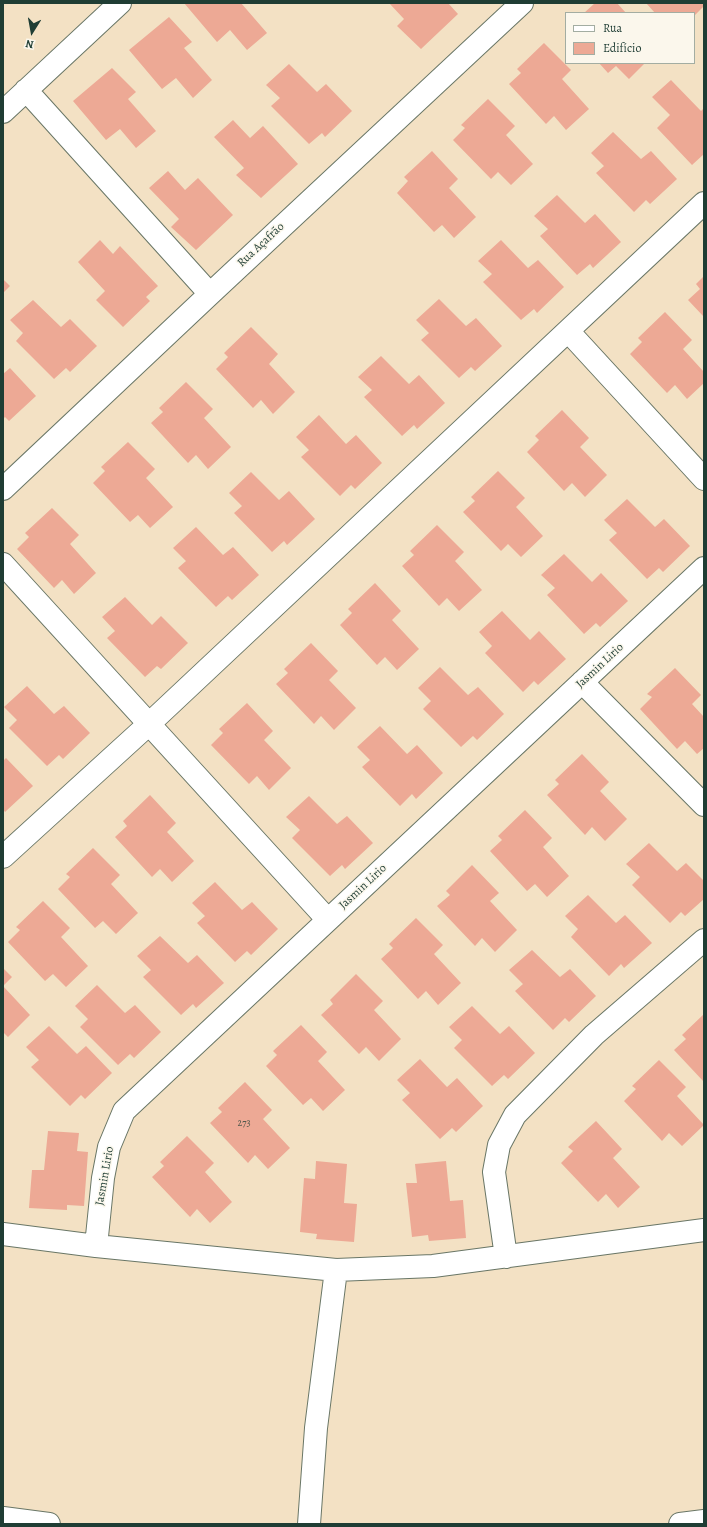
<!DOCTYPE html>
<meta charset="utf-8">
<style>
body{margin:0}
#map{position:relative;width:707px;height:1527px;overflow:hidden;background:#f3e1c4;font-family:Alegreya,serif}
canvas{display:block}
.frame{position:absolute;inset:0;border:4px solid #1f3d34;pointer-events:none}
.legend{position:absolute;left:565px;top:12px;width:130px;height:52px;box-sizing:border-box;background:#fbf7ec;border:1px solid #a3ada2;margin:0;padding:5px 7px;list-style:none;font-size:12px;color:#1f3d34}
.legend li{display:flex;align-items:center;gap:8px;height:20px}
.legend b{width:20px;border:1px solid #a3ada2}
.north{position:absolute;left:12px;top:12px;width:40px;height:40px;-webkit-text-stroke:3px #fbf7ec;paint-order:stroke;rotate:191deg;font-size:11px;font-weight:700;line-height:16px;text-align:center;color:#1f3d34}
.north::after{content:'';display:block;margin:auto;width:14px;height:18px;background:#1f3d34;clip-path:polygon(50% 0,100% 100%,50% 72%,0 100%)}
</style>
<div id="map">
<canvas width="707" height="1527"></canvas>
<div class="frame"></div>
<ul class="legend">
<li><b style="height:5px;background:#fff"></b>Rua</li>
<li><b style="height:11px;background:#eda995"></b>Edifício</li>
</ul>
<div class="north">N</div>
</div>
<script>
const context = document.querySelector('canvas').getContext('2d');
context.lineJoin = 'round';
function paint(path, color) { context.fillStyle = color; context.fill(path, 'evenodd'); }
function trace(path, color, width, dash) { context.strokeStyle = color; context.lineWidth = width; context.lineCap = dash ? 'butt' : 'round'; context.setLineDash(dash || []); context.stroke(path); }
function write(font, color, halo, rows, align = 'center') {
  context.font = font + ' Alegreya,serif'; context.lineWidth = 3; context.setLineDash([]); context.textBaseline = 'middle'; context.strokeStyle = halo; context.fillStyle = color; for (const [text, x, y, turn = 0] of rows) {
    context.save(); context.translate(x, y); context.rotate((+turn || 0) * Math.PI / 180); context.textAlign = isNaN(turn) ? turn : align; if (halo) context.strokeText(text, 0, 0); context.fillText(text, 0, 0); context.restore();
  }
}
paint(new Path2D(`
 M 184,3 L 241,3 L 267,33 L 247,50 L 230,30 L 217,42 Z
 M 389,3 L 448,3 L 458,14 L 421,49 L 397,26 L 404,19 Z
 M 595,3 L 617,3 L 626,13 L 584,13 Z
 M 646,3 L 702,3 L 704,6 L 694,16 L 694,13 L 655,13 Z
 M 169,17 L 192,42 L 184,48 L 212,80 L 193,98 L 176,78 L 162,89 L 129,50 Z
 M 544,43 L 571,70 L 562,79 L 589,109 L 566,130 L 554,116 L 546,124 L 509,84 L 521,73 L 517,69 Z
 M 599,63 L 645,63 L 629,79 L 616,66 L 608,73 Z
 M 289,64 L 317,92 L 326,84 L 352,111 L 325,137 L 322,133 L 309,144 L 271,106 L 280,98 L 266,85 Z
 M 112,68 L 136,92 L 128,99 L 156,131 L 136,148 L 120,129 L 106,140 L 73,101 Z
 M 671,80 L 701,111 L 704,108 L 704,154 L 692,165 L 657,128 L 670,115 L 652,97 Z
 M 488,99 L 515,126 L 506,135 L 533,164 L 511,185 L 498,172 L 491,179 L 453,140 L 465,128 L 461,125 Z
 M 233,120 L 250,138 L 263,126 L 298,164 L 261,198 L 236,175 L 244,168 L 214,137 Z
 M 613,132 L 641,159 L 651,151 L 677,179 L 650,204 L 646,200 L 634,212 L 596,173 L 604,166 L 591,153 Z
 M 432,151 L 458,179 L 449,188 L 476,217 L 454,238 L 442,225 L 434,232 L 397,193 L 408,181 L 404,177 Z
 M 168,171 L 185,190 L 198,178 L 233,215 L 196,250 L 171,227 L 179,219 L 149,188 Z
 M 557,195 L 585,223 L 595,214 L 621,242 L 593,268 L 590,264 L 577,275 L 540,236 L 548,229 L 534,216 Z
 M 100,240 L 113,254 L 120,246 L 158,286 L 146,297 L 150,301 L 123,327 L 96,300 L 105,291 L 78,262 Z
 M 501,240 L 528,268 L 538,260 L 564,287 L 537,313 L 534,309 L 521,320 L 483,282 L 492,274 L 478,261 Z
 M 704,276 L 704,317 L 688,300 L 700,289 L 696,284 Z
 M 3,279 L 10,286 L 3,293 Z
 M 439,299 L 466,326 L 476,318 L 502,346 L 475,371 L 471,367 L 459,378 L 421,340 L 429,333 L 416,320 Z
 M 33,300 L 61,327 L 70,319 L 97,346 L 70,372 L 66,368 L 54,379 L 16,341 L 23,333 L 10,320 Z
 M 665,312 L 692,340 L 683,349 L 704,372 L 704,383 L 687,399 L 675,385 L 667,393 L 630,354 L 642,342 L 638,338 Z
 M 251,327 L 278,354 L 269,364 L 295,392 L 273,414 L 261,400 L 253,408 L 216,369 L 228,357 L 224,353 Z
 M 381,356 L 409,384 L 419,375 L 445,403 L 417,429 L 414,425 L 402,436 L 364,397 L 372,390 L 358,377 Z
 M 10,368 L 36,396 L 9,421 L 5,417 L 3,419 L 3,374 Z
 M 186,382 L 213,409 L 204,418 L 231,447 L 208,469 L 196,455 L 188,463 L 151,423 L 163,412 L 159,408 Z
 M 562,410 L 589,438 L 580,447 L 607,475 L 585,497 L 572,483 L 564,491 L 527,452 L 539,440 L 535,436 Z
 M 319,415 L 346,444 L 356,435 L 382,463 L 355,489 L 351,485 L 340,496 L 301,457 L 309,450 L 296,437 Z
 M 128,442 L 155,469 L 146,478 L 173,507 L 150,528 L 138,515 L 130,522 L 93,483 L 105,471 L 101,467 Z
 M 498,471 L 525,498 L 516,507 L 543,536 L 521,557 L 508,544 L 501,551 L 463,512 L 475,501 L 471,497 Z
 M 251,472 L 279,500 L 289,491 L 315,519 L 287,545 L 284,541 L 272,552 L 234,513 L 242,506 L 229,493 Z
 M 627,499 L 655,527 L 664,519 L 690,546 L 663,572 L 659,568 L 647,579 L 609,540 L 617,533 L 604,520 Z
 M 52,508 L 79,535 L 70,544 L 96,573 L 74,594 L 62,580 L 54,588 L 17,549 L 29,537 L 25,533 Z
 M 437,525 L 464,552 L 455,561 L 482,590 L 459,611 L 447,598 L 439,606 L 402,566 L 414,555 L 410,551 Z
 M 196,527 L 223,555 L 233,547 L 259,575 L 232,600 L 228,596 L 216,607 L 178,568 L 186,561 L 173,548 Z
 M 564,554 L 592,582 L 601,573 L 628,601 L 600,627 L 596,623 L 584,634 L 547,595 L 555,588 L 541,575 Z
 M 375,583 L 401,611 L 392,620 L 419,649 L 397,670 L 385,657 L 377,665 L 340,625 L 352,613 L 348,609 Z
 M 125,597 L 152,625 L 161,616 L 188,643 L 161,669 L 157,666 L 145,677 L 107,638 L 115,631 L 102,617 Z
 M 502,611 L 530,640 L 539,631 L 566,659 L 538,685 L 534,681 L 523,692 L 485,653 L 492,646 L 479,632 Z
 M 311,643 L 338,671 L 329,680 L 356,708 L 334,730 L 321,716 L 314,724 L 276,684 L 288,673 L 284,669 Z
 M 440,667 L 468,695 L 478,687 L 504,714 L 477,740 L 473,736 L 461,747 L 423,709 L 431,701 L 418,688 Z
 M 675,668 L 701,695 L 692,704 L 704,717 L 704,748 L 697,754 L 685,741 L 677,749 L 640,709 L 652,697 L 647,694 Z
 M 27,686 L 54,714 L 64,706 L 90,733 L 63,759 L 59,755 L 47,766 L 9,728 L 17,720 L 4,707 Z
 M 247,703 L 273,731 L 264,740 L 291,768 L 269,790 L 257,776 L 249,784 L 211,745 L 223,733 L 219,729 Z
 M 380,726 L 407,754 L 417,745 L 443,773 L 416,799 L 412,794 L 400,806 L 362,767 L 370,760 L 357,747 Z
 M 582,754 L 609,782 L 600,791 L 627,819 L 605,841 L 592,827 L 585,835 L 547,795 L 559,784 L 555,780 Z
 M 6,758 L 33,786 L 5,812 L 3,809 L 3,761 Z
 M 150,795 L 176,823 L 167,832 L 194,861 L 172,882 L 160,869 L 152,877 L 115,837 L 127,826 L 123,821 Z
 M 309,796 L 337,824 L 347,816 L 373,843 L 345,869 L 342,865 L 330,876 L 292,838 L 300,830 L 286,817 Z
 M 525,810 L 552,838 L 543,847 L 569,876 L 547,897 L 535,884 L 527,891 L 490,851 L 502,840 L 498,836 Z
 M 649,843 L 677,871 L 686,863 L 704,881 L 704,899 L 685,916 L 681,912 L 670,923 L 632,885 L 640,877 L 626,864 Z
 M 93,848 L 120,875 L 111,884 L 138,913 L 116,934 L 103,921 L 95,928 L 58,889 L 70,877 L 66,874 Z
 M 472,865 L 499,893 L 490,901 L 517,930 L 495,952 L 482,938 L 475,946 L 437,906 L 450,895 L 446,891 Z
 M 215,882 L 242,910 L 252,902 L 278,929 L 251,955 L 247,951 L 235,962 L 197,923 L 205,916 L 192,903 Z
 M 588,895 L 616,923 L 625,915 L 652,943 L 624,968 L 621,964 L 609,976 L 571,937 L 578,929 L 565,916 Z
 M 43,901 L 70,928 L 61,937 L 88,966 L 66,987 L 53,974 L 45,981 L 8,942 L 20,930 L 16,927 Z
 M 416,918 L 443,945 L 434,954 L 461,983 L 438,1005 L 426,991 L 418,999 L 381,959 L 393,948 L 389,944 Z
 M 160,936 L 188,963 L 197,955 L 224,983 L 196,1008 L 193,1004 L 181,1015 L 143,977 L 151,970 L 137,956 Z
 M 532,950 L 560,977 L 570,969 L 596,996 L 569,1022 L 565,1018 L 553,1030 L 515,991 L 523,984 L 509,970 Z
 M 3,968 L 12,977 L 3,986 Z
 M 356,974 L 383,1001 L 374,1010 L 401,1039 L 379,1061 L 366,1047 L 359,1054 L 321,1015 L 333,1004 L 330,1000 Z
 M 97,985 L 125,1013 L 135,1005 L 161,1032 L 134,1058 L 130,1054 L 118,1065 L 80,1027 L 88,1019 L 75,1006 Z
 M 3,986 L 30,1015 L 8,1037 L 3,1032 Z
 M 472,1006 L 500,1034 L 509,1026 L 535,1053 L 508,1079 L 504,1075 L 492,1086 L 454,1048 L 462,1040 L 449,1027 Z
 M 704,1014 L 704,1082 L 674,1050 L 686,1039 L 682,1035 Z
 M 301,1025 L 327,1052 L 318,1061 L 345,1090 L 323,1111 L 311,1098 L 303,1105 L 266,1066 L 277,1055 L 273,1051 Z
 M 49,1026 L 77,1054 L 86,1046 L 112,1073 L 85,1099 L 81,1095 L 70,1106 L 31,1067 L 39,1060 L 26,1047 Z
 M 420,1059 L 447,1087 L 457,1078 L 483,1106 L 456,1132 L 452,1128 L 440,1139 L 402,1100 L 410,1093 L 397,1080 Z
 M 659,1060 L 686,1087 L 677,1096 L 704,1125 L 682,1146 L 669,1133 L 662,1141 L 624,1101 L 636,1089 L 632,1086 Z
 M 245,1082 L 272,1110 L 263,1119 L 290,1148 L 268,1169 L 255,1155 L 248,1163 L 210,1123 L 222,1112 L 218,1108 Z
 M 596,1121 L 622,1149 L 613,1158 L 640,1187 L 618,1208 L 606,1194 L 598,1202 L 561,1163 L 573,1151 L 568,1147 Z
 M 48,1131 L 79,1133 L 77,1151 L 88,1152 L 84,1206 L 67,1205 L 67,1210 L 29,1208 L 32,1170 L 44,1170 Z
 M 187,1136 L 214,1163 L 205,1172 L 232,1202 L 210,1223 L 197,1209 L 190,1217 L 152,1177 L 164,1166 L 160,1162 Z
 M 316,1161 L 347,1164 L 344,1203 L 357,1204 L 354,1242 L 316,1239 L 317,1234 L 300,1232 L 304,1178 L 315,1179 Z
 M 446,1161 L 450,1201 L 463,1200 L 466,1238 L 429,1241 L 428,1235 L 412,1237 L 406,1183 L 417,1183 L 415,1164 Z`), '#eda995');
const minor = new Path2D(`
 M 26,90 L 210,294
 M 3,112 L 120,3
 M 568,331 L 704,479
 M 3,489 L 210,294 L 522,3
 M 3,564 L 328,920
 M 582,682 L 704,805
 M 3,857 L 149,724 L 704,203
 M 3,1234 L 96,1246 L 336,1270 L 433,1266 L 704,1230
 M 96,1246 L 103,1178 L 109,1147 L 124,1111 L 704,568
 M 506,1257 L 494,1172 L 499,1145 L 515,1115 L 594,1035 L 704,940
 M 3,1518 L 49,1524
 M 309,1524 L 316,1428 L 336,1270
 M 680,1524 L 704,1521`);
trace(minor, '#697666', 24);
trace(minor, '#fff', 22);
write('10px', '#52584c', null, [
 ["273",244,1124]
]);
write('12px', '#1f3d34', '#fbf7ec', [
 ["Rua Açafrão",261,245,-43],
 ["Jasmin Lirio",600,666,-43],
 ["Jasmin Lirio",363,887,-43],
 ["Jasmin Lirio",105,1176,-80]
]);
</script>
